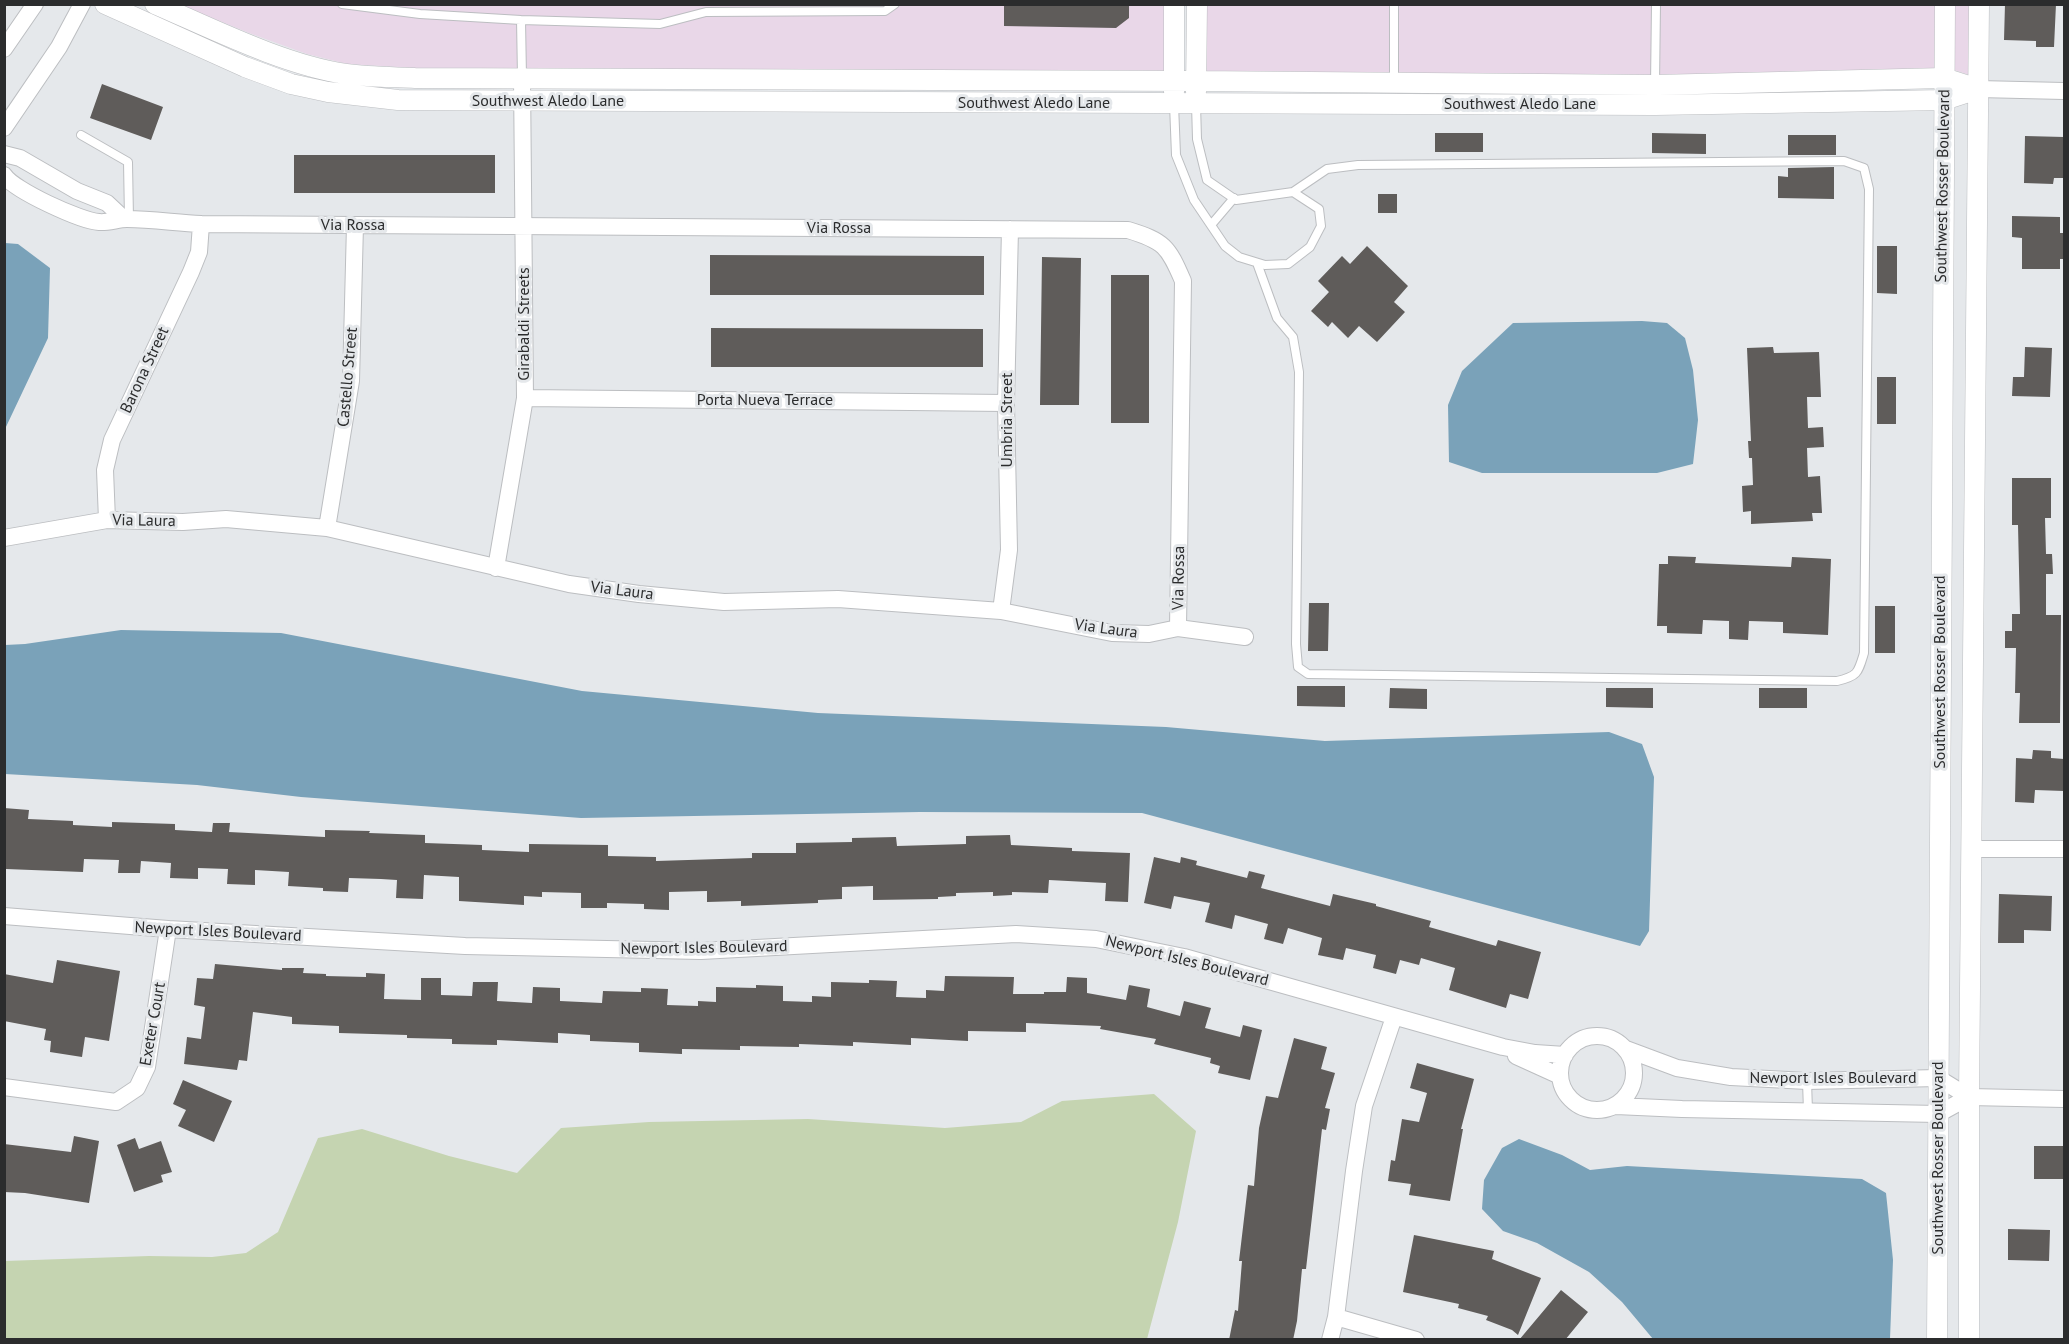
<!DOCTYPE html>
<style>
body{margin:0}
#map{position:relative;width:2069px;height:1344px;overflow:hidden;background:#e5e8eb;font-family:"PT Sans",sans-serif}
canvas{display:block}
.frame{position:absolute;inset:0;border:6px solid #2b2c2d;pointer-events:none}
</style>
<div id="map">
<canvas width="2069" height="1344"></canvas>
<div class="frame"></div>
</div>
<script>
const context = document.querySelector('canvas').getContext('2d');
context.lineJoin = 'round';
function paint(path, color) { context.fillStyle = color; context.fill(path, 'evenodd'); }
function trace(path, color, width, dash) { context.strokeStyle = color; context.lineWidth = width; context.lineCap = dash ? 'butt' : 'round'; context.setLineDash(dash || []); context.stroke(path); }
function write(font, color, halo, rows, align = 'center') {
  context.font = font + ' "PT Sans",sans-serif'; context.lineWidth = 6; context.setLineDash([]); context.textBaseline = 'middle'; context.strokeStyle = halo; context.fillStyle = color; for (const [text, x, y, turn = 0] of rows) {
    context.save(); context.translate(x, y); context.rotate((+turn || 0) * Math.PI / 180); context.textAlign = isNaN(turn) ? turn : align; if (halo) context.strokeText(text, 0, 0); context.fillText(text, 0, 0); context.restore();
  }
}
paint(new Path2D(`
 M 180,5 L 1165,5 L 1165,71 L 415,68 L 347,64 L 307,54 L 249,33 Z
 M 1206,5 L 1936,5 L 1935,68 L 1655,75 L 1205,71 Z
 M 1954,5 L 1969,5 L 1969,75 L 1954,70 Z`), '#e9d7e8');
paint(new Path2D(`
 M 1154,1094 L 1196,1131 L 1178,1222 L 1147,1339 L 5,1339 L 5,1261 L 149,1256 L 212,1257 L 246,1253 L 278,1232 L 318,1138 L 362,1129 L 449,1156 L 517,1173 L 561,1128 L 649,1122 L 808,1119 L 945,1128 L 1021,1122 L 1062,1101 Z`), '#c5d4b1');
paint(new Path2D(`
 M 5,243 L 18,244 L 50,268 L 48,338 L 5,429 Z
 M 1642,321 L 1667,323 L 1685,338 L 1693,370 L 1698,420 L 1693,464 L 1657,473 L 1482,473 L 1449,462 L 1448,405 L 1462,371 L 1513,323 Z
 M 121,630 L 281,633 L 582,691 L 818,713 L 1166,727 L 1325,741 L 1609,732 L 1642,744 L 1654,777 L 1649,931 L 1640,946 L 1142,813 L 920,812 L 581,818 L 301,797 L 197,785 L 5,774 L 5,645 L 25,644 Z
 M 1519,1139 L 1562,1155 L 1590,1170 L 1627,1166 L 1862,1179 L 1886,1193 L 1893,1260 L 1890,1339 L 1653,1339 L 1622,1302 L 1589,1272 L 1537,1243 L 1503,1231 L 1482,1209 L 1484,1180 L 1502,1148 Z`), '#7aa2b9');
paint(new Path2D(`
 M 1004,4 L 1129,4 L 1129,18 L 1116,28 L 1004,26 Z
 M 2005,4 L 2056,4 L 2054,47 L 2036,47 L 2036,41 L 2004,40 Z
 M 102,84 L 163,107 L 151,140 L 90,118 Z
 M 1435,133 L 1483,133 L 1483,152 L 1435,152 Z
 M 1652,133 L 1706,134 L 1706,154 L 1652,153 Z
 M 1788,135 L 1836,135 L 1836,155 L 1788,155 Z
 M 2025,136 L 2064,137 L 2064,178 L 2054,178 L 2053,184 L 2024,183 Z
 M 294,155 L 495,155 L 495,193 L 294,193 Z
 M 1834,167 L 1834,199 L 1778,198 L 1778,176 L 1788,177 L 1788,168 Z
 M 1378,194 L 1397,194 L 1397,213 L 1378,213 Z
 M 2012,216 L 2060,217 L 2060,233 L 2064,233 L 2064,259 L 2060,259 L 2060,269 L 2022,269 L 2022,238 L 2012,237 Z
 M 1367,246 L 1408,286 L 1394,302 L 1405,312 L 1377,342 L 1359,326 L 1348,338 L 1332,322 L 1328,327 L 1311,311 L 1329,292 L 1318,281 L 1342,256 L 1350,264 Z
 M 1877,246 L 1897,246 L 1897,294 L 1877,293 Z
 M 710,255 L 984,256 L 984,295 L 710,295 Z
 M 1042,257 L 1081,258 L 1079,405 L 1040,405 Z
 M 1111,275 L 1149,275 L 1149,423 L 1111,423 Z
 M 711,328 L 983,329 L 983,367 L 711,367 Z
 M 1773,347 L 1774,353 L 1819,352 L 1821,397 L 1807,397 L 1808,428 L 1823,427 L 1824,447 L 1807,448 L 1808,477 L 1820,476 L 1822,513 L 1812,513 L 1813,521 L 1751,524 L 1751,511 L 1743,512 L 1742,486 L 1753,485 L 1752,458 L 1749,458 L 1748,441 L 1751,441 L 1747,348 Z
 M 2025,347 L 2052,348 L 2050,397 L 2012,396 L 2013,377 L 2024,377 Z
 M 1877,377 L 1896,377 L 1896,424 L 1877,424 Z
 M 2012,478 L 2051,478 L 2051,518 L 2045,518 L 2046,554 L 2052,554 L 2053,574 L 2046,574 L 2046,615 L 2061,615 L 2060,723 L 2019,723 L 2020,693 L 2015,693 L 2016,648 L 2005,648 L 2005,631 L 2012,631 L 2012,614 L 2020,614 L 2018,525 L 2012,525 Z
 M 1668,556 L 1696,557 L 1695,563 L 1791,567 L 1792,557 L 1831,559 L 1828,635 L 1783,633 L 1783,622 L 1749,621 L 1748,640 L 1729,639 L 1729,621 L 1703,620 L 1702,634 L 1667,633 L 1667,626 L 1657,626 L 1659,564 L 1668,564 Z
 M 1309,603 L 1329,603 L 1328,651 L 1308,651 Z
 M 1875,606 L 1895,606 L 1895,653 L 1875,653 Z
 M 1297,686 L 1345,686 L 1345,707 L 1297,706 Z
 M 1390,688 L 1427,689 L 1427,709 L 1389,708 Z
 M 1606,688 L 1653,688 L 1653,708 L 1606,707 Z
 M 1759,688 L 1807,688 L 1807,708 L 1759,708 Z
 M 2033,750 L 2051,751 L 2051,758 L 2064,759 L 2064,791 L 2035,790 L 2034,803 L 2015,802 L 2016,758 L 2032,759 Z
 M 4,808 L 29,810 L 28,819 L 73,821 L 73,825 L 112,827 L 112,822 L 175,824 L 175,830 L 212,832 L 213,823 L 230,823 L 229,832 L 325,837 L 325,830 L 370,831 L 369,833 L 425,835 L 425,843 L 482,845 L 482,850 L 529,852 L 529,844 L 608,845 L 608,856 L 656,857 L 656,861 L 752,858 L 752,853 L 796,853 L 796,843 L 852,842 L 852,838 L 896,837 L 897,846 L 966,844 L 966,836 L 1010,835 L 1011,845 L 1072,848 L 1072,851 L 1130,853 L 1128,902 L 1105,901 L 1106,883 L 1049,880 L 1048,893 L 1012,892 L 1012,895 L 993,896 L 993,892 L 956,893 L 956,896 L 938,897 L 938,899 L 873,900 L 873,886 L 842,887 L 842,899 L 818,900 L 818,903 L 741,906 L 741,901 L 707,902 L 707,891 L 669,892 L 669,910 L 644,909 L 644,904 L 607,903 L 607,908 L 581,908 L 581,893 L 542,892 L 542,897 L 524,896 L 524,905 L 459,901 L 459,877 L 424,875 L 423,899 L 396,898 L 397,880 L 381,879 L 349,878 L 348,892 L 323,891 L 323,888 L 288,886 L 289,872 L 255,870 L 255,885 L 227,884 L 228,869 L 198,868 L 198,879 L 170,878 L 171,863 L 141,861 L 140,873 L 118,873 L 119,860 L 84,859 L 83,872 L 6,869 Z
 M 1154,857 L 1180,863 L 1181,857 L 1197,861 L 1196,865 L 1247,878 L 1249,871 L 1265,875 L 1261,888 L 1330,906 L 1333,894 L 1376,904 L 1376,906 L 1431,921 L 1429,927 L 1496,946 L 1498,940 L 1541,952 L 1528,999 L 1510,994 L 1506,1008 L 1449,990 L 1455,968 L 1421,958 L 1419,965 L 1400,960 L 1396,974 L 1373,968 L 1376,955 L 1346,948 L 1343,960 L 1318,955 L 1322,938 L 1288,928 L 1283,944 L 1264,939 L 1268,924 L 1235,915 L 1232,929 L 1205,922 L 1210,903 L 1174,896 L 1171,909 L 1144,903 Z
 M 1999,894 L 2052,896 L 2051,931 L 2024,930 L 2024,943 L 1998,943 Z
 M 57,960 L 120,971 L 109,1041 L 85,1037 L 82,1057 L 50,1052 L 51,1041 L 44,1040 L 46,1029 L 4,1021 L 4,974 L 53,983 Z
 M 215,964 L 282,970 L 282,968 L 304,968 L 303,973 L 326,974 L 326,976 L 366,977 L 366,973 L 385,974 L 384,999 L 421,1000 L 421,978 L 441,978 L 441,995 L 472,996 L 473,982 L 498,982 L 497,1001 L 532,1003 L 533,987 L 560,988 L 560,1001 L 602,1003 L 603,991 L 641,992 L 641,988 L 668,989 L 667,1005 L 698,1006 L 698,1001 L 716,1002 L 716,987 L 756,988 L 756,985 L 783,986 L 783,1001 L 812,1002 L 812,996 L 831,997 L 831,982 L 869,983 L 869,980 L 897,981 L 896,997 L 926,998 L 926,990 L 944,991 L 945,976 L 1014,977 L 1013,994 L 1044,994 L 1044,992 L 1066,992 L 1067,977 L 1087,978 L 1087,993 L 1126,1000 L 1129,985 L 1150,989 L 1147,1007 L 1180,1016 L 1184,1001 L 1211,1008 L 1205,1028 L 1240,1037 L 1243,1025 L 1262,1030 L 1250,1080 L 1218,1073 L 1220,1066 L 1210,1063 L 1211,1058 L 1154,1044 L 1156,1039 L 1100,1029 L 1101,1026 L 1026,1023 L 1026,1032 L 968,1031 L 968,1041 L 911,1038 L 911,1045 L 853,1042 L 853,1046 L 799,1044 L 799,1047 L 740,1046 L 740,1050 L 682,1049 L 682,1054 L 639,1052 L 639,1043 L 590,1041 L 590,1035 L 558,1033 L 558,1043 L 497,1040 L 497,1045 L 452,1044 L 452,1039 L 407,1038 L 407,1035 L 339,1033 L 339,1026 L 292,1024 L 292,1017 L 253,1012 L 247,1061 L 239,1060 L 237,1070 L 184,1064 L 187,1037 L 201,1039 L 205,1007 L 194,1005 L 197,978 L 213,979 Z
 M 1294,1038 L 1327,1047 L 1321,1069 L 1335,1073 L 1325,1108 L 1330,1109 L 1326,1130 L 1322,1129 L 1306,1269 L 1302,1269 L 1297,1321 L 1293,1340 L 1229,1340 L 1235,1310 L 1238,1311 L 1242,1261 L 1239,1261 L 1248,1185 L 1254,1186 L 1259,1128 L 1266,1096 L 1278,1098 Z
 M 1417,1063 L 1474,1079 L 1461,1129 L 1463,1129 L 1450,1201 L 1409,1195 L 1411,1184 L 1388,1181 L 1391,1160 L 1395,1161 L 1402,1119 L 1419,1122 L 1427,1093 L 1410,1088 Z
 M 183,1080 L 232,1101 L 214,1142 L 178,1126 L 186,1110 L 173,1104 Z
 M 74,1136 L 99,1141 L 89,1203 L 25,1193 L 4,1192 L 4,1144 L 71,1152 Z
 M 135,1138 L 139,1149 L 161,1141 L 172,1172 L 161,1175 L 163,1182 L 134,1192 L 117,1145 Z
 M 2034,1146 L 2064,1146 L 2064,1179 L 2034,1179 Z
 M 2008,1229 L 2050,1230 L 2049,1261 L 2008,1260 Z
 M 1414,1235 L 1494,1251 L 1492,1259 L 1541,1278 L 1518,1335 L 1512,1330 L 1486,1320 L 1488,1316 L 1458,1308 L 1459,1304 L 1403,1292 Z
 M 1561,1290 L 1588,1312 L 1565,1340 L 1519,1340 Z`), '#5f5c5a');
const service = new Path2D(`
 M 342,4 L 420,14 L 521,20 L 660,24 L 706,12 L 885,11 L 895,4
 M 521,20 L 522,77
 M 1394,82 L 1394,4
 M 1655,85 L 1656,4
 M 1174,104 L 1176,155 L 1194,200 L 1225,246 L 1239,257 L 1265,265 L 1288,264 L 1310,247 L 1321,226 L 1319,209 L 1293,192 L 1236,200 L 1207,180 L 1197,139 L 1196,104
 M 81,135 L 128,162 L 129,219
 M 1211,225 L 1234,198
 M 1257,263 L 1277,318 L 1293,337 L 1299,372 L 1296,644 L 1298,667 L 1308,674 L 1837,681 C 1858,676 1858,673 1864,653 L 1869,189 L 1864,168 L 1844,161 L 1358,165 L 1327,169 L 1293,192
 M 1807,1081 L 1808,1111`);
const minor = new Path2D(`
 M 4,49 L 35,4
 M 1978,89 L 2064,91
 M 4,128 L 59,47 L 82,4
 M 4,154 L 20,158 L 77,191 L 107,203 L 124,219
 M 4,175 C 13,190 81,221 99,222 C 108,223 118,219 127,219 C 152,219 177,223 201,224 L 1128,230 C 1164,241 1168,246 1183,281 L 1178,628
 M 525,398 L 1006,403
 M 107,520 L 105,470 L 112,440 L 191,272 L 199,252 L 201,224
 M 327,528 L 351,381 L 355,225
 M 4,538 L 107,520 L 183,522 L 226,519 L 327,528 L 569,584 L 639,594 L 724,602 L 838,599 L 1001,611 L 1112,633 L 1149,634 L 1178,628 L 1245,637
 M 496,568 L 525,398 L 522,78
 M 1001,611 L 1009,550 L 1006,403 L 1010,229
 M 1973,849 L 2064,849
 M 4,916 L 168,929 L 465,946 L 701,951 L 1016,934 L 1096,939 L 1184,957 L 1503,1047 L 1535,1053 L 1565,1055
 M1560 1073a37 37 0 1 1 74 0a37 37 0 1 1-74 0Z
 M 1626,1049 L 1677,1068 L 1731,1077 L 1807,1081 L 1938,1078 L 1969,1097 L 2064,1099
 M 1516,1056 L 1560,1076
 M 4,1087 L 116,1102 L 137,1088 L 147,1067 L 168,929
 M 1616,1106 L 1682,1109 L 1938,1114 L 1969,1097
 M 1336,1317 L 1416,1340
 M 1330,1340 L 1336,1317 L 1354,1171 L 1364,1106 L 1394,1017`);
const tertiary = new Path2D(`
 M 105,4 L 245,67 L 291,84 L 328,92 L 398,100 L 1655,105 L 1944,100 L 1978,89
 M 155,4 C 213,29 284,65 346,74 C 368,77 392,77 415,78 L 1196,81 L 1655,85 L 1944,78 L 1978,89
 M 1174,92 L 1174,4
 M 1196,92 L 1197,4
 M 1937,1340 L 1945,4
 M 1969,1340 L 1969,1097 L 1979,4`);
trace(service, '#bcbec1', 10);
trace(minor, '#bcbec1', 18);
trace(tertiary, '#bcbec1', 21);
trace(service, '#fff', 8);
trace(minor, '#fff', 16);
trace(tertiary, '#fff', 20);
write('16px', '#2b2c2d', '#e5e8eb', [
 ["Southwest Aledo Lane",548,101],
 ["Southwest Aledo Lane",1034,103],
 ["Southwest Aledo Lane",1520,104],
 ["Southwest Rosser Boulevard",1943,186,-89],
 ["Via Rossa",353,225],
 ["Via Rossa",839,228],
 ["Girabaldi Streets",524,324,-90],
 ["Barona Street",145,370,-65],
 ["Castello Street",348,377,-85],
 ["Porta Nueva Terrace",765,400],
 ["Umbria Street",1007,420,-90],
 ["Via Laura",144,521,1],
 ["Via Rossa",1179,578,-89],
 ["Via Laura",622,591,7],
 ["Via Laura",1106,629,8],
 ["Southwest Rosser Boulevard",1940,672,-90],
 ["Newport Isles Boulevard",218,932,3],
 ["Newport Isles Boulevard",704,948,-1],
 ["Newport Isles Boulevard",1187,961,14],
 ["Exeter Court",153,1024,-80],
 ["Newport Isles Boulevard",1833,1078],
 ["Southwest Rosser Boulevard",1938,1158,-90]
]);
</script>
